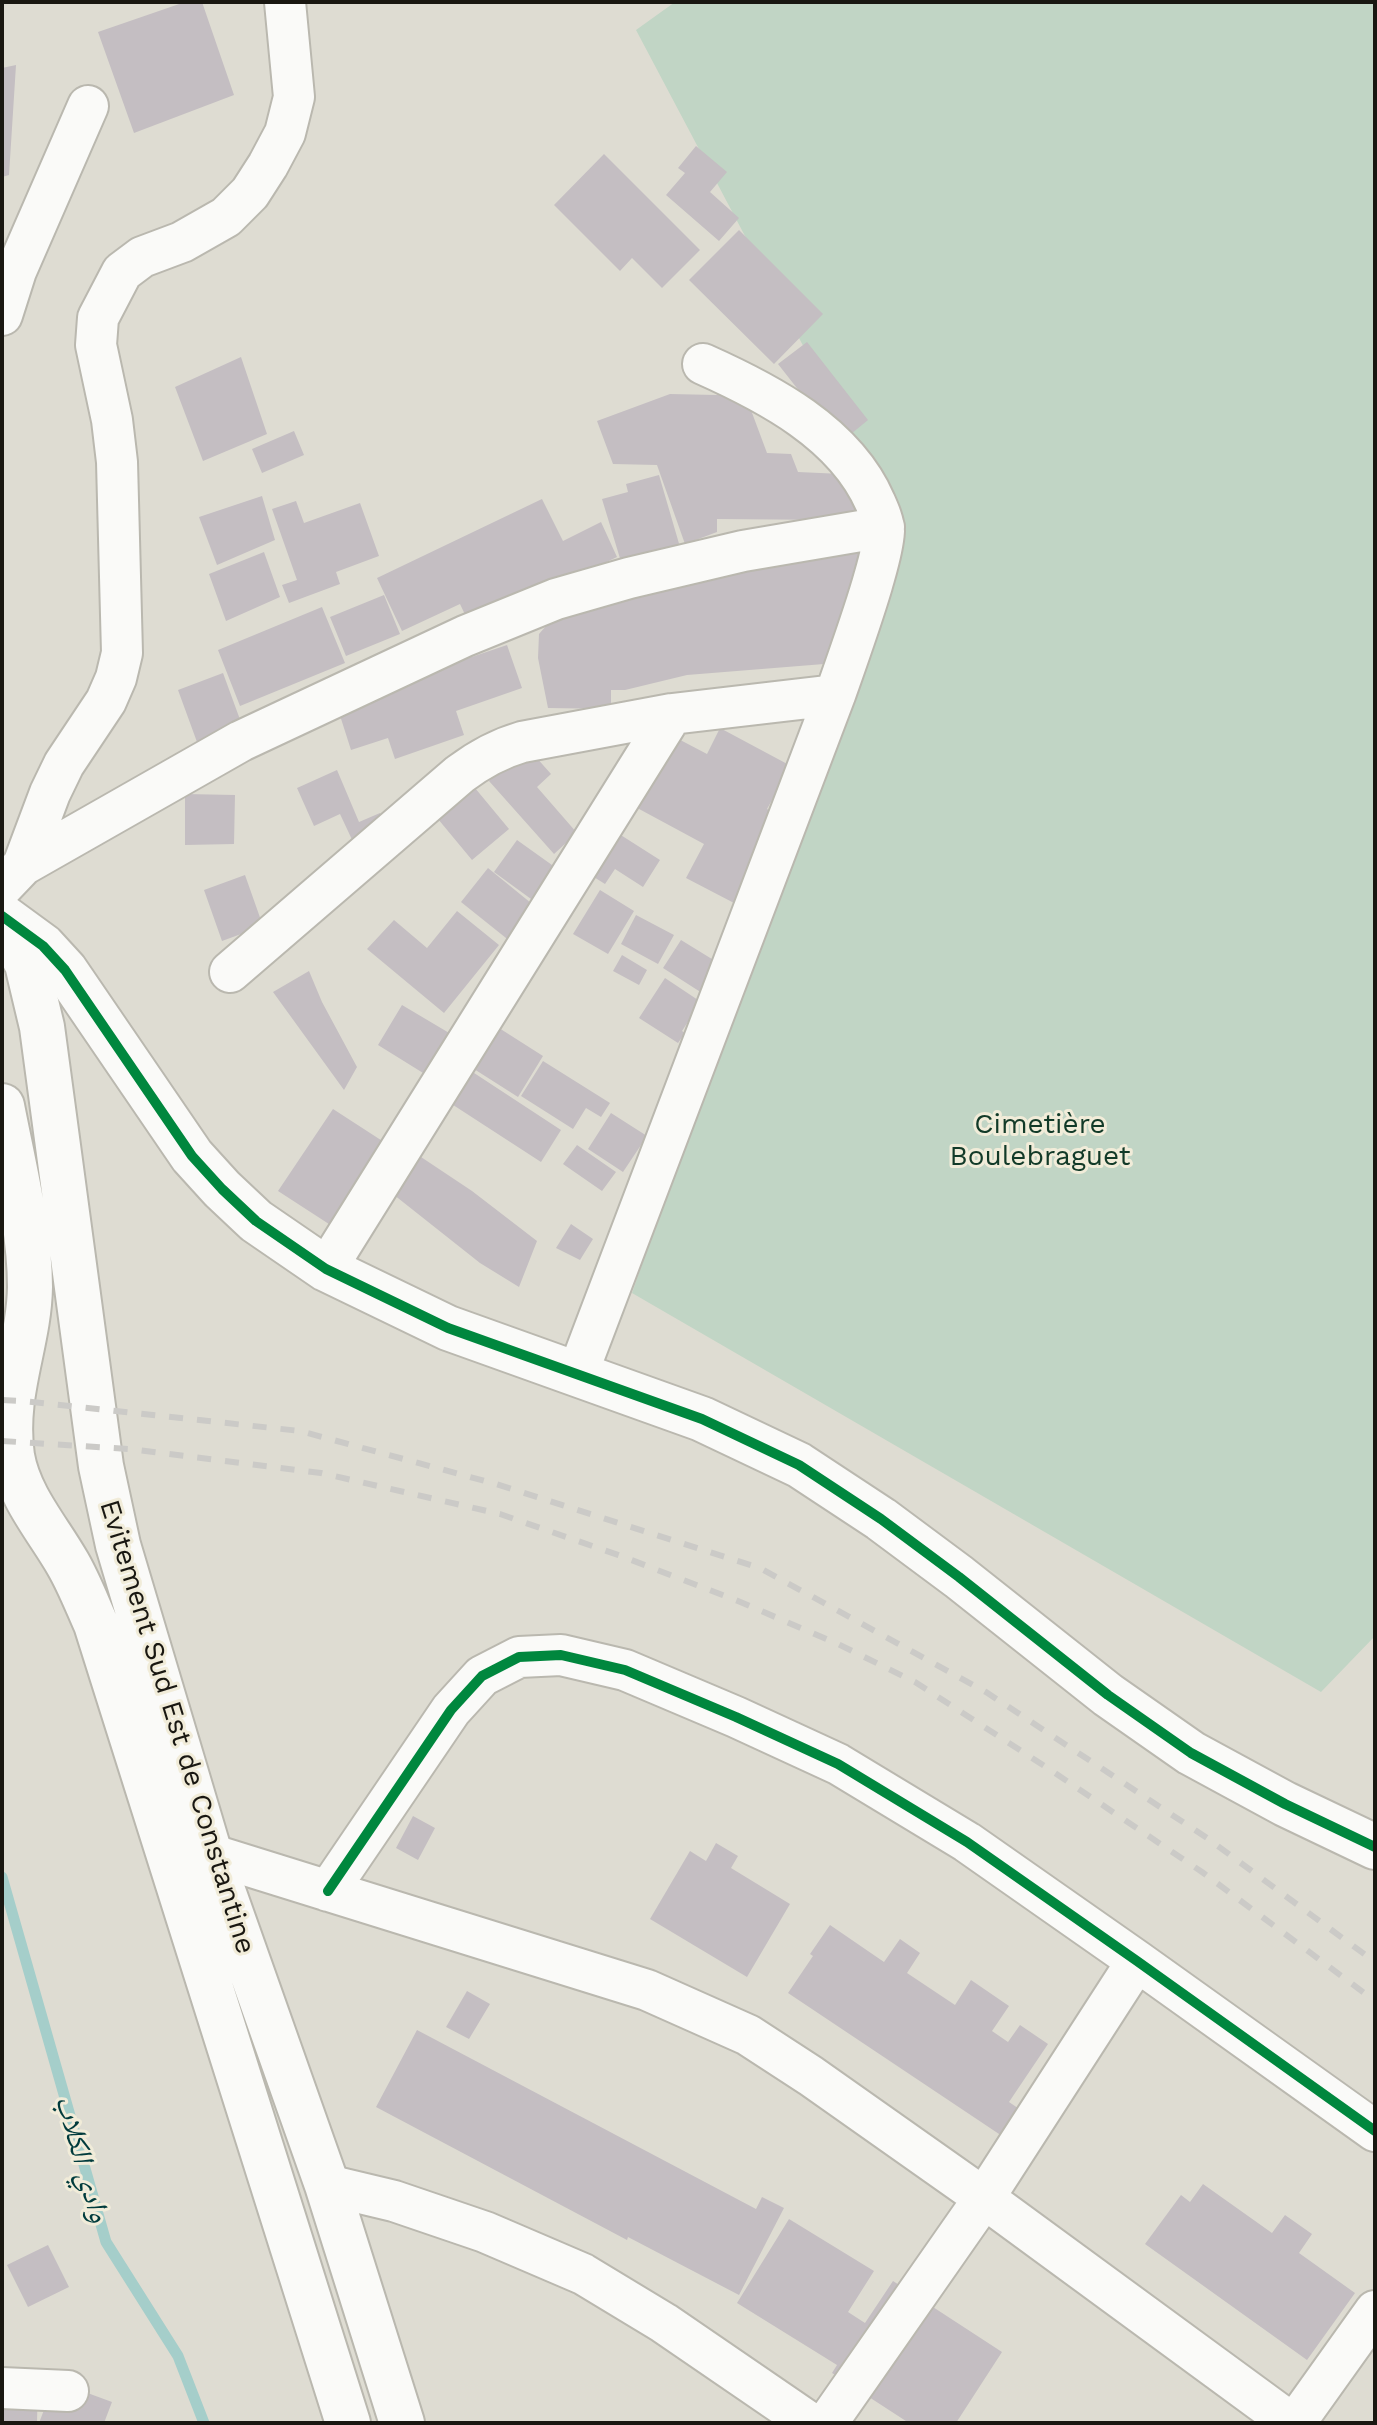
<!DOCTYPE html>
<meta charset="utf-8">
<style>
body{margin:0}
#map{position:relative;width:1377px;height:2425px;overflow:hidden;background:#dedcd2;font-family:"Work Sans",sans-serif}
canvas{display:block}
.frame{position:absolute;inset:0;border:4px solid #191711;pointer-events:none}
</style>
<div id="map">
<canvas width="1377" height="2425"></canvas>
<div class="frame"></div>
</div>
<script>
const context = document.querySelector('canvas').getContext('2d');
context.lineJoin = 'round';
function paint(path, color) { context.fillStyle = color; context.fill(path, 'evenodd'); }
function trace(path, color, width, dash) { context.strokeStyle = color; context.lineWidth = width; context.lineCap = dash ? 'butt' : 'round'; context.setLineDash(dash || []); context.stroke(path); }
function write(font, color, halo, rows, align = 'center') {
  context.font = font + ' "Work Sans","Noto Naskh Arabic",sans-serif'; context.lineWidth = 6; context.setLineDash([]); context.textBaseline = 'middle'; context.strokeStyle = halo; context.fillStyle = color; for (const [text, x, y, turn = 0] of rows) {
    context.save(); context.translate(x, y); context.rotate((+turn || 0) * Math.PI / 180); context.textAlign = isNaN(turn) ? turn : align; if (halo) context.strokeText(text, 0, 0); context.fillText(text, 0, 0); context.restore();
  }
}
paint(new Path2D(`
 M 675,2 L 1375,2 L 1375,1636 L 1321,1692 L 632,1293 L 899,527 L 636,30 Z`), '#c1d5c5');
trace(new Path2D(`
 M 2,1877 L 106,2242 L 178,2356 L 204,2423`), '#a5ceca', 11);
paint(new Path2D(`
 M 185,2 L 202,2 L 234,95 L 134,133 L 98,32 Z
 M 16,65 L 9,175 L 2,177 L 2,68 Z
 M 696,146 L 727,172 L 710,192 L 739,218 L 719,241 L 666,195 L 685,173 L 678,168 Z
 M 604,154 L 700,250 L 662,288 L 632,258 L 620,271 L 554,205 Z
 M 739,230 L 823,314 L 774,364 L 689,280 Z
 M 807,342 L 868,420 L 840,443 L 778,364 Z
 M 241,357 L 267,434 L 203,461 L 175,387 Z
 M 742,386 L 767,453 L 791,454 L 798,472 L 842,474 L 856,512 L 835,520 L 717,519 L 717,532 L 685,544 L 657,465 L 613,464 L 597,421 L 670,394 L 716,395 Z
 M 294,431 L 304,455 L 262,473 L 252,449 Z
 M 659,475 L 680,547 L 622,565 L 602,499 L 628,492 L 626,484 Z
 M 262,496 L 275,540 L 217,565 L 199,517 Z
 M 542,499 L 563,541 L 601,522 L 617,557 L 471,627 L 460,604 L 402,631 L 377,578 Z
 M 296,501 L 304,523 L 360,503 L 379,556 L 336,572 L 340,584 L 289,603 L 282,585 L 297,580 L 272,509 Z
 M 786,550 L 869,551 L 824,664 L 687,675 L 625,690 L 611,690 L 611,709 L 548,708 L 538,658 L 539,634 L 566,603 Z
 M 264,552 L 280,597 L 226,621 L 209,574 Z
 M 384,595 L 400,634 L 346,656 L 330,617 Z
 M 322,607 L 345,663 L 240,706 L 218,650 Z
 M 507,645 L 522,688 L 456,711 L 464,735 L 395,759 L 388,738 L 351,750 L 336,703 Z
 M 223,673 L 242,725 L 197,742 L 178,690 Z
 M 720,728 L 791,766 L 767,809 L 780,816 L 734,903 L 686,878 L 704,844 L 628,803 L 665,732 L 707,754 Z
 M 527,747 L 551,774 L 537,787 L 577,833 L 554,854 L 489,781 Z
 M 337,770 L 359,822 L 380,813 L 389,831 L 355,846 L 340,814 L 314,826 L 297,788 Z
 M 475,788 L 509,829 L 472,860 L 438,819 Z
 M 185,794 L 235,795 L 234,844 L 185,845 Z
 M 616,832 L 660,860 L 643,887 L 615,869 L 605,884 L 589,874 Z
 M 517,840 L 566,875 L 542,907 L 494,872 Z
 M 488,868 L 542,912 L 516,946 L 461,902 Z
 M 245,875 L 263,926 L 222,941 L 204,890 Z
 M 600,890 L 634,911 L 608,954 L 573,934 Z
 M 457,911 L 499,945 L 444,1013 L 367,949 L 394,920 L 427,948 Z
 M 636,915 L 674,935 L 658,964 L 621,944 Z
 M 681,940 L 720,964 L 702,993 L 663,968 Z
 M 622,955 L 647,970 L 639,985 L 613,971 Z
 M 309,971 L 322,1002 L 357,1067 L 344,1090 L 273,992 Z
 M 665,978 L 701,1002 L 682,1031 L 685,1033 L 678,1043 L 639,1018 Z
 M 402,1005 L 461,1040 L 436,1081 L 378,1045 Z
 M 499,1028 L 543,1056 L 518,1097 L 474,1069 Z
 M 543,1061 L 610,1103 L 601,1117 L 586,1108 L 573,1129 L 521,1096 Z
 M 468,1069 L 561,1130 L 541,1162 L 447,1101 Z
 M 333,1109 L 387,1144 L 332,1226 L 278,1191 Z
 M 611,1113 L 647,1136 L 623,1172 L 588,1149 Z
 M 577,1145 L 616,1172 L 602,1191 L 563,1164 Z
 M 409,1149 L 472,1191 L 537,1241 L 519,1287 L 480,1263 L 384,1187 Z
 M 571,1224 L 593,1239 L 580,1260 L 556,1248 Z
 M 413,1816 L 435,1828 L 418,1860 L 396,1848 Z
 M 716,1843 L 738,1856 L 731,1868 L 790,1904 L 747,1977 L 650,1919 L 690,1851 L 706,1861 Z
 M 830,1925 L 884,1962 L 900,1939 L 920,1953 L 907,1973 L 955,2005 L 971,1980 L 1009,2006 L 992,2031 L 1008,2042 L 1020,2025 L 1048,2044 L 1009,2102 L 1028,2115 L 1011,2142 L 788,1993 L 813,1956 L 810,1954 Z
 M 467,1991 L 490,2004 L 469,2039 L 446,2027 Z
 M 417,2030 L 756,2209 L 762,2197 L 784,2208 L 739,2295 L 628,2237 L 627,2240 L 376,2107 Z
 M 1203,2184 L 1272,2233 L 1285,2215 L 1312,2234 L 1299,2253 L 1355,2293 L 1307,2360 L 1145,2244 L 1181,2195 L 1190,2202 Z
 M 789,2219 L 874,2271 L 848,2312 L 865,2323 L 893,2281 L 1002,2352 L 956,2423 L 909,2423 L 832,2373 L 837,2365 L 737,2303 Z
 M 48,2245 L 69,2287 L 28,2307 L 7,2265 Z
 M 2,2378 L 38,2379 L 37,2423 L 2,2423 Z
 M 55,2381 L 112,2402 L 104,2423 L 39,2423 Z`), '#c4bec2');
const minor = new Path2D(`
 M 2,315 L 16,271 L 88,106
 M 23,865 L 50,793 L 64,764 L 106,701 L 116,678 L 122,653 L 117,462 L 112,420 L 96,345 L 98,318 L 122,272 L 142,257 L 182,242 L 226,217 L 250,193 L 268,165 L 285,133 L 294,97 L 285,2
 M 2,887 L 23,865 L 241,741 L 465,636 L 556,599 L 629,578 L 743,551 L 884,527
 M 230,972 L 460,774 C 480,759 498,749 522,742 L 672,714 L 835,695
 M 326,1269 L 672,714
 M 577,1375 L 835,695 C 848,658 861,622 872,585 C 877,567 883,549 884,531 C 884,522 879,511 875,502 C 845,433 768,393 703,364
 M 210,1854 L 647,1990 L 748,2035 L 811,2076 L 984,2198 L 1291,2423
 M 328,1891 L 451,1710 L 482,1676 L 519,1657 L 561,1655 L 625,1670 L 736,1717 L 838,1764 L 967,1842 L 1137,1961 L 1375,2131
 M 327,2185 L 394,2201 L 485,2232 L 583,2274 L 664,2323 L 810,2423
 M 2,2388 L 68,2391
 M 827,2423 L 984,2198 L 1137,1961
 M 1295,2423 L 1375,2311`);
const tertiary = new Path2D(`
 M 2,916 L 43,946 L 65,970 L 192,1156 L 222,1189 L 256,1221 L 326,1269 L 448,1328 L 702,1419 L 799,1465 L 881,1519 L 959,1577 L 1108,1695 L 1191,1753 L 1285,1804 L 1375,1847`);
const trunk = new Path2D(`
 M 2,923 L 18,947 L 27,964 L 42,1027 L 101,1466 L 118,1545 L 210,1854 L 327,2185 L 402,2423
 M 2,1106 C 13,1163 30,1229 30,1287 C 29,1345 3,1393 12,1456 C 19,1497 48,1529 68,1564 C 79,1583 87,1604 96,1624 L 348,2423`);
trace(minor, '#bab8af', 44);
trace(tertiary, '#bab8af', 48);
trace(trunk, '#bab8af', 48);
trace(minor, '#fafaf8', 40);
trace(tertiary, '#fafaf8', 44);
trace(trunk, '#fafaf8', 44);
trace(new Path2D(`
 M 2,1400 L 23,1401 L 300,1431 L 496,1484 L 760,1568 L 986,1692 L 1207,1838 L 1375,1962
 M 2,1441 L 129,1449 L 321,1473 L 500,1514 L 621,1556 L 738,1601 L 838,1644 L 915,1682 L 1049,1769 L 1202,1872 L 1375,2001`), '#cbcac7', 6, [14, 14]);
trace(new Path2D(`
 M 2,916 L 43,946 L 65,970 L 192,1156 L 222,1189 L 256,1221 L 326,1269 L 448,1328 L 702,1419 L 799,1465 L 881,1519 L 959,1577 L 1108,1695 L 1191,1753 L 1285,1804 L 1375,1847
 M 328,1891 L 451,1710 L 482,1676 L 519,1657 L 561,1655 L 625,1670 L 736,1717 L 838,1764 L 967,1842 L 1137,1961 L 1375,2131`), '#00873e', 10);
write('28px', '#123a28', '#f1ecd9', [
 ["Cimetière",1040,1125],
 ["Boulebraguet",1040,1157]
]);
write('28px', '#191711', '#f1ecd9', [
 ["Evitement Sud Est de Constantine",177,1727,73]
]);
write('italic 30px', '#003b3c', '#f1ecd9', [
 ["وادي الكلاب",82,2159,74]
]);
</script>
